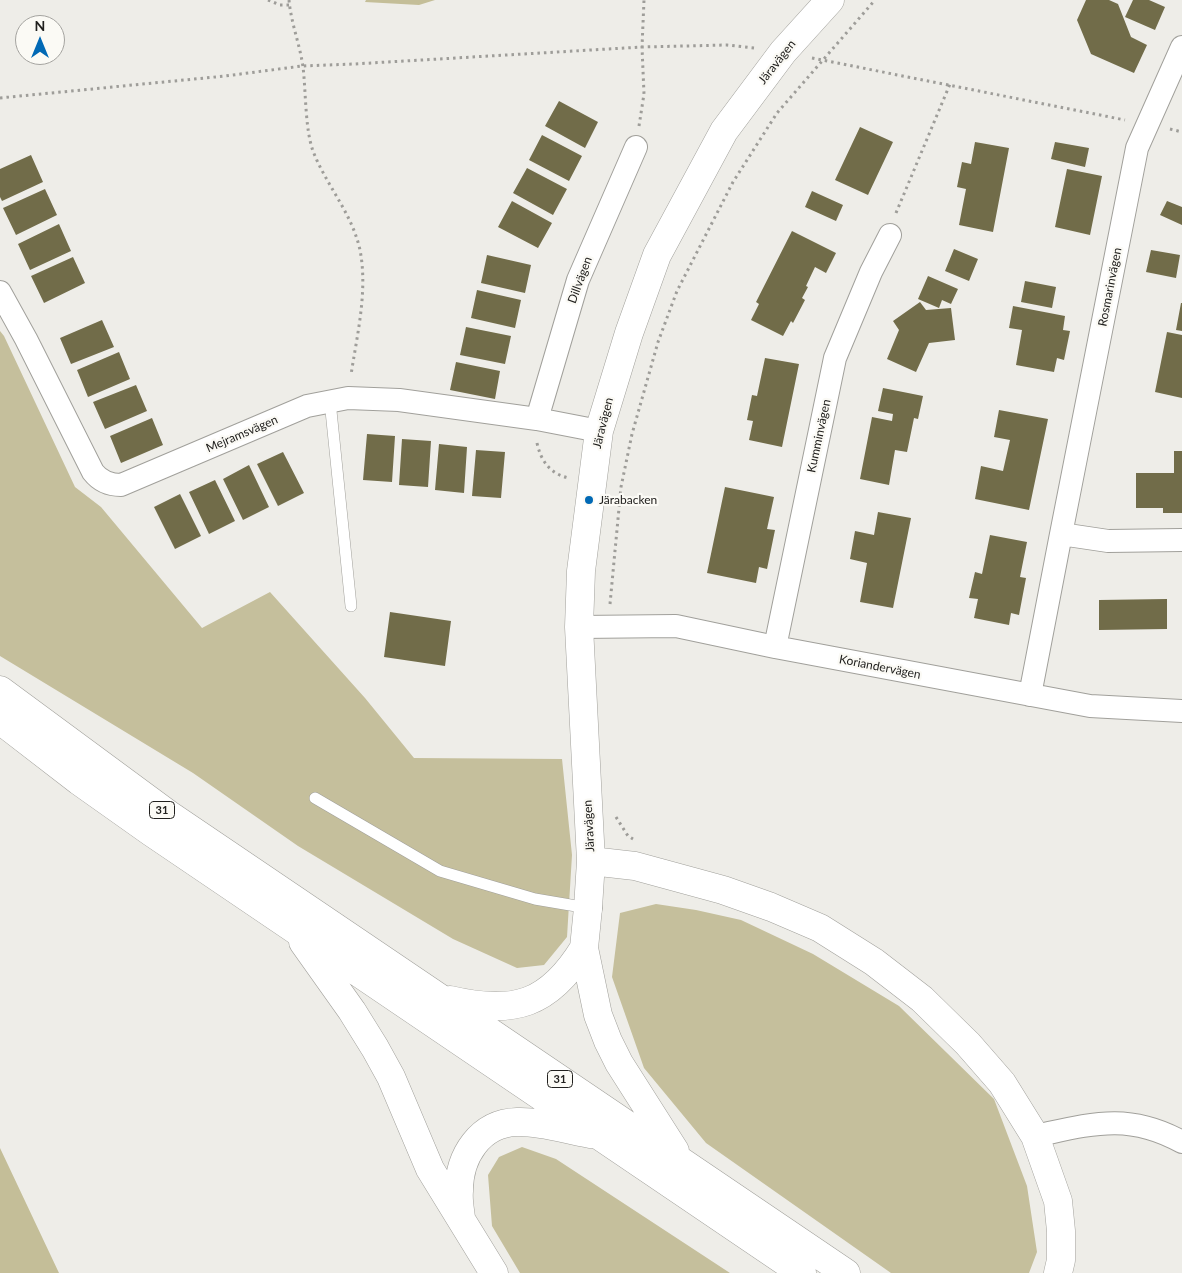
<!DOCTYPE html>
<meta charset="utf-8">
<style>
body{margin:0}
#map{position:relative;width:1182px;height:1273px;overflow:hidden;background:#eeede8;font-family:Lato,sans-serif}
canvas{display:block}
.north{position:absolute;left:15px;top:15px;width:50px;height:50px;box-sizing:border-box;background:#fbfaf5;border:1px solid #a4a39f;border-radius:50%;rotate:0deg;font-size:14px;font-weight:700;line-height:20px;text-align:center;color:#21201e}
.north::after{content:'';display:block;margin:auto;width:18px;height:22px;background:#0169b5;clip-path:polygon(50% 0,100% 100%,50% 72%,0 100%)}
</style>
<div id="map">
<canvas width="1182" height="1273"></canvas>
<div class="north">N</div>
</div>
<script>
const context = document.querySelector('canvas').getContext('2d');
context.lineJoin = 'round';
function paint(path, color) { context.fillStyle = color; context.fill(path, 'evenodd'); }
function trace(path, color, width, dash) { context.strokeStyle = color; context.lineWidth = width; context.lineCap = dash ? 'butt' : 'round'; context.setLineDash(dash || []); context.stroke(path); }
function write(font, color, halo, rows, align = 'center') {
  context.font = font + ' Lato,sans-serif'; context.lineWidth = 4.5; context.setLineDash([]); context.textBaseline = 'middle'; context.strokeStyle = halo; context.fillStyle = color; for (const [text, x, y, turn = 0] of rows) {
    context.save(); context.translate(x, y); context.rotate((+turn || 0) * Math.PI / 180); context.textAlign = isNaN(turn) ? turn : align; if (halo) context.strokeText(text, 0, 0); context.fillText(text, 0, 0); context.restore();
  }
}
paint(new Path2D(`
 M 0,331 L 4,336 L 75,487 L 101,507 L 202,628 L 270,592 L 365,698 L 414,758 L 562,759 L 572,855 L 567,937 L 544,965 L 517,968 L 453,939 L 298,846 L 193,773 L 0,656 Z
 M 656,904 L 696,910 L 741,920 L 813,954 L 899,1006 L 994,1099 L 1027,1186 L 1037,1252 L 1029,1273 L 891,1273 L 706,1143 L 644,1068 L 612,977 L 620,913 Z
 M 522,1147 L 556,1159 L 730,1273 L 520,1273 L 492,1226 L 488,1175 L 499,1157 Z`), '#c5bf9c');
paint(new Path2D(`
 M 366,0 L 435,0 L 419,5 L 365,2 Z
 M 0,1148 L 59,1273 L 0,1273 Z`), '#c4be98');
paint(new Path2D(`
 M 1086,0 L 1109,0 L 1118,4 L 1131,37 L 1147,45 L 1134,73 L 1091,54 L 1077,20 Z
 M 1133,0 L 1149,0 L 1165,7 L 1155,30 L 1125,17 Z
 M 559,101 L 598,122 L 585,148 L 545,126 Z
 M 860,127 L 893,142 L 868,195 L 835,180 Z
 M 542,135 L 582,156 L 569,181 L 529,160 Z
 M 975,142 L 1009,148 L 993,232 L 959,225 L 966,189 L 957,187 L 962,162 L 971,164 Z
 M 1055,142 L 1089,148 L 1085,167 L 1051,159 Z
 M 31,155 L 43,182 L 2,201 L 0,197 L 0,169 Z
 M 527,168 L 567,189 L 553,215 L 513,193 Z
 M 1067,169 L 1102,176 L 1090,235 L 1055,227 Z
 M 45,189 L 57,215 L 16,235 L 3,208 Z
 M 812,191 L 843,205 L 836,221 L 805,207 Z
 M 512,201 L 552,223 L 538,248 L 498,227 Z
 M 1167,201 L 1182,207 L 1182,225 L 1160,215 Z
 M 59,224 L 71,251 L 30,270 L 18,244 Z
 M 792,231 L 836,253 L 826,273 L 815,267 L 806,286 L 808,287 L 802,298 L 805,300 L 793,323 L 791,321 L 783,336 L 751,320 L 759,304 L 756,302 Z
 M 954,249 L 978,259 L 969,281 L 945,271 Z
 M 1151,250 L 1180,255 L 1176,278 L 1146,272 Z
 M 487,255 L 531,265 L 525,293 L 481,283 Z
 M 73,257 L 85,283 L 44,303 L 31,276 Z
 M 928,276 L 958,289 L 951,304 L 942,300 L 939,308 L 918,299 Z
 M 1025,281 L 1056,287 L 1052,308 L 1021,302 Z
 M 477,290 L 521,300 L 515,328 L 471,318 Z
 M 920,302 L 926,310 L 951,308 L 955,340 L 929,343 L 916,372 L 887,359 L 899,330 L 893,321 Z
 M 1181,303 L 1182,303 L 1182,331 L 1176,330 Z
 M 1013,306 L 1065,316 L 1063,330 L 1070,331 L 1064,360 L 1057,358 L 1054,372 L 1016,365 L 1022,330 L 1009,328 Z
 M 102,320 L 114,347 L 71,364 L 60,338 Z
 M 466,327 L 511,336 L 505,364 L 460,355 Z
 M 1167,332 L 1182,335 L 1182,398 L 1155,392 Z
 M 119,352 L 130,379 L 88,397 L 77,370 Z
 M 765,358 L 799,364 L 782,447 L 749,440 L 753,421 L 747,420 L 752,395 L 757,396 Z
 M 456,362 L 500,371 L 495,399 L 450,390 Z
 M 136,385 L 147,411 L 105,429 L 93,402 Z
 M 883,388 L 923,396 L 918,419 L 914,418 L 907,452 L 895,450 L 889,485 L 860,479 L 872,417 L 892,421 L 893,414 L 878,411 Z
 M 999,410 L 1048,419 L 1029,510 L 975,499 L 981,466 L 1003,471 L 1010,440 L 994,437 Z
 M 152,418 L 163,445 L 121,463 L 110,436 Z
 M 367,434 L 395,436 L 392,482 L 363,480 Z
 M 402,439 L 431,441 L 428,487 L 399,485 Z
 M 439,444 L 467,447 L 464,493 L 435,490 Z
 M 476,450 L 505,452 L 501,498 L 472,496 Z
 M 1174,451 L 1182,451 L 1182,513 L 1163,513 L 1163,508 L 1136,508 L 1136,473 L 1174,473 Z
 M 283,452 L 304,493 L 278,506 L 257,464 Z
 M 249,465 L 269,507 L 243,520 L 223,479 Z
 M 215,480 L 235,521 L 209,534 L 189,492 Z
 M 725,487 L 774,497 L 767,529 L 775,530 L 767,569 L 759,567 L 756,583 L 707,573 Z
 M 180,494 L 201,536 L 175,549 L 154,507 Z
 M 878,512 L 911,518 L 893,608 L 860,602 L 867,563 L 850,559 L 855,531 L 874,535 Z
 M 990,535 L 1027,542 L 1020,577 L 1026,578 L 1019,615 L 1011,613 L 1009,625 L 974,618 L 978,599 L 969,598 L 975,572 L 982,574 Z
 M 1167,599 L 1167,629 L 1099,630 L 1099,600 Z
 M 390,612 L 451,621 L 445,666 L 384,657 Z`), '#716c49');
const lane = new Path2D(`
 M 330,401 L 351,606
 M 315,798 L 440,871 L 535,899 L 588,908`);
const street = new Path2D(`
 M 1182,47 L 1137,148 L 1061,534 L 1108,541 L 1182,540
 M 0,292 L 26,339 L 93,472 C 100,481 110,485 121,485 L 307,406 L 348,398 L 399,400 L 537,419 L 599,431
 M 537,419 L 578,280 L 636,147
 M 579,627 L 676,626 L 775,647 L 1090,706 L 1182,711
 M 775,647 L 835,358 L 871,272 L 890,235
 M 1030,695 L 1061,534
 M 1035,1136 C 1091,1124 1128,1112 1182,1142`);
const secondary = new Path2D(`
 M 591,861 L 635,866 L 723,890 L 771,907 L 820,928 L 874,962 L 922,999 L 968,1044 L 1002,1083 L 1035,1136 L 1058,1201 L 1061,1231 L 1061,1260 L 1058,1273
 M 588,908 L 591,861 L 579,627 L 581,571 L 599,431 L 629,333 L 657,255 L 724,131 L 783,52 L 830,0`);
const highway = new Path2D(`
 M 0,690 L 168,814 L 846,1273
 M 0,720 L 79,781 L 151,832 L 802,1273
 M 588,908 L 584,948 L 598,1015 L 608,1041 L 619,1063 L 675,1151
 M 303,942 L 352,1011 L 375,1048 L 391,1077 L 430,1169 L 494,1273
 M 450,1000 C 514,1015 549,1005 584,948
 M 461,1218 C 460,1209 458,1200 459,1191 C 459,1156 480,1123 517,1122 C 541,1121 566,1130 590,1134`);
trace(lane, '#a1a09b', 12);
trace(street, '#a1a09b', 24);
trace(secondary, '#a1a09b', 29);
trace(highway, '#a1a09b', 29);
trace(new Path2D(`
 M 268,0 L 280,5 L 290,5
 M 289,0 C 291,23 300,45 303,67 C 306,92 305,129 313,151 C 326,185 352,213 360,250 C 368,291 357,335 351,375
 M 812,58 L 1125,120
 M 0,98 L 225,76 L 302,66 L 354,64 L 642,47 L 727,45 L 754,48
 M 639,126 L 644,94 L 642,47 L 644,0
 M 1170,129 L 1182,132
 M 896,213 L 950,84
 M 537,443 C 541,461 550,474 569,478
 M 610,604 L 621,487 L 632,434 L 658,342 L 677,291 L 733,182 L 777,113 L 875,0
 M 616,817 L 628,836 L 633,839`), '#9e9d99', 3, [2.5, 4]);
trace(lane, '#fff', 11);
trace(street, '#fff', 22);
trace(secondary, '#fff', 28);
trace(highway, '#fff', 28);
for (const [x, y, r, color] of [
 [589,500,5,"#0169b5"]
]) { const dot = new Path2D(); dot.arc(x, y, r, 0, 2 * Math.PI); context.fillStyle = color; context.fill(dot); trace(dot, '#fbfaf5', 2); }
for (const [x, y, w] of [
 [162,810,25],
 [560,1079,25]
]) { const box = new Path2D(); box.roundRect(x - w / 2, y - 8.5, w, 17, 4); context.fillStyle = '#fbfaf5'; context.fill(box); trace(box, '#21201e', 1); }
write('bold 11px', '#21201e', null, [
 ["31",162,810],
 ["31",560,1079]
]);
write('12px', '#21201e', '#fbfaf5', [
 ["Järavägen",777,62,-52],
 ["Dillvägen",580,280,-70],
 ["Rosmarinvägen",1110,287,-79],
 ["Järavägen",603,423,-76],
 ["Mejramsvägen",242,434,-23],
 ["Kumminvägen",819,436,-78],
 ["Koriandervägen",880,667,11],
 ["Järavägen",589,826,-93]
]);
write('12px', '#21201e', '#fbfaf5', [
 ["Järabacken",599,500]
], 'left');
</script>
